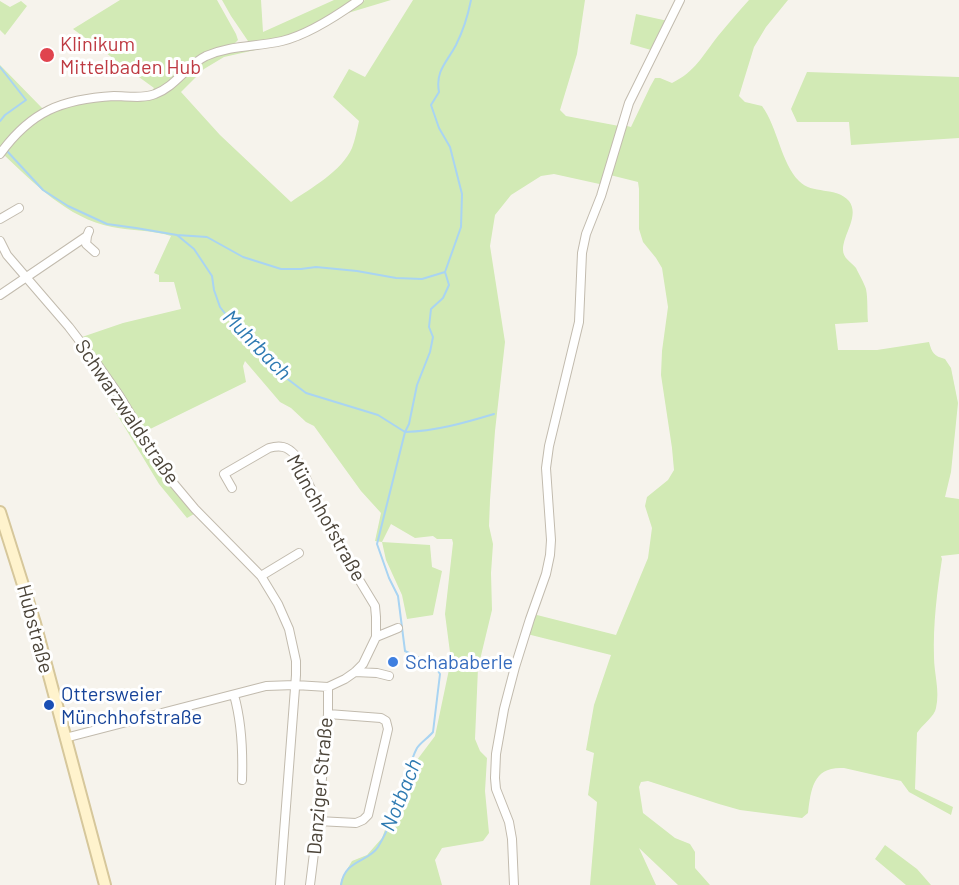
<!DOCTYPE html>
<meta charset="utf-8">
<style>
body{margin:0}
canvas{display:block;background:#f6f3ec}
</style>
<canvas width="959" height="885"></canvas>
<script>
const context = document.querySelector('canvas').getContext('2d');
context.lineJoin = 'round';
function paint(path, color) { context.fillStyle = color; context.fill(path, 'evenodd'); }
function trace(path, color, width, dash) { context.strokeStyle = color; context.lineWidth = width; context.lineCap = dash ? 'butt' : 'round'; context.setLineDash(dash || []); context.stroke(path); }
function write(font, color, halo, rows, align = 'center') {
  context.font = font + ' Barlow,sans-serif'; context.lineWidth = 6; context.setLineDash([]); context.textBaseline = 'middle'; context.strokeStyle = halo; context.fillStyle = color; for (const [text, x, y, turn = 0] of rows) {
    context.save(); context.translate(x, y); context.rotate((+turn || 0) * Math.PI / 180); context.textAlign = isNaN(turn) ? turn : align; if (halo) context.strokeText(text, 0, 0); context.fillText(text, 0, 0); context.restore();
  }
}
paint(new Path2D(`
 M 120,0 L 217,0 L 236,34 L 238,40 L 233,45 L 214,50 L 169,83 L 150,93 L 154,88 L 73,29 Z
 M 222,0 L 261,0 L 263,32 L 334,0 L 355,0 C 327,17 299,37 266,41 C 259,42 254,44 248,41 L 231,16 Z
 M 365,0 L 391,0 L 338,16 Z
 M 413,0 L 585,0 L 577,54 L 560,110 L 566,116 L 619,126 L 604,185 L 554,174 L 541,176 L 511,195 L 495,215 L 490,246 L 505,342 L 495,431 L 490,500 L 489,526 L 493,544 L 491,573 L 492,610 L 478,668 L 475,739 L 480,751 L 487,758 L 485,791 L 489,833 L 483,841 L 442,848 L 435,860 L 442,885 L 340,885 L 342,878 L 352,861 L 367,855 L 382,838 L 393,808 L 401,807 L 414,764 L 435,736 L 451,660 L 445,614 L 453,543 L 452,539 L 437,539 L 433,536 L 415,538 L 391,524 L 382,542 L 430,545 L 432,567 L 442,571 L 433,615 L 407,619 L 402,595 L 386,560 L 382,542 L 375,541 L 381,513 L 361,491 L 314,426 L 306,422 L 291,408 L 280,402 L 245,361 L 243,366 L 246,382 L 144,432 L 111,377 L 82,337 L 123,323 L 181,309 L 174,282 L 159,282 L 159,275 L 154,273 L 171,236 C 152,230 132,231 112,227 C 67,218 34,183 2,153 L 31,124 L 57,109 L 101,100 L 145,99 L 196,65 L 215,55 L 273,46 L 224,57 L 204,69 L 181,92 L 220,135 L 291,202 C 311,188 342,171 352,148 C 355,140 357,130 359,121 L 333,97 L 349,69 L 365,77 Z
 M 749,0 L 788,0 L 766,27 L 754,47 L 739,96 L 745,102 L 762,106 C 778,128 781,163 799,181 C 812,195 836,186 849,201 C 860,216 843,234 843,250 C 843,258 851,262 856,268 C 859,274 864,283 866,289 C 868,299 867,311 868,322 L 835,324 L 838,350 L 877,350 L 929,342 C 932,353 934,356 945,359 L 951,368 L 958,403 L 951,472 L 945,497 L 959,499 L 959,554 L 941,556 L 942,559 C 937,592 933,624 934,657 C 934,674 940,690 936,708 C 935,716 922,725 917,733 L 915,789 L 953,807 L 951,815 L 909,792 L 901,781 L 844,768 C 813,766 811,789 808,813 L 802,818 L 740,810 L 719,804 L 648,781 L 641,782 L 639,787 L 643,813 L 675,838 L 690,844 L 695,852 L 695,868 L 710,885 L 678,885 L 639,848 L 656,885 L 590,885 L 597,802 L 588,795 L 594,753 L 586,750 L 594,705 L 611,655 L 527,634 L 533,614 L 616,635 L 648,558 L 652,528 L 645,506 L 647,497 L 668,480 L 674,470 L 672,448 L 661,375 L 662,351 L 668,307 L 662,268 L 656,258 L 643,242 L 639,229 L 639,189 L 638,182 L 610,175 L 623,125 L 631,127 L 650,87 L 655,78 L 660,78 L 672,83 C 695,72 703,55 718,36 C 728,24 738,12 749,0 Z
 M 0,1 L 10,7 L 21,1 L 27,6 L 5,35 L 0,30 Z
 M 636,14 L 668,21 L 651,50 L 630,44 Z
 M 0,65 L 43,109 L 19,127 L 0,148 Z
 M 807,72 L 959,77 L 959,138 L 851,145 L 849,122 L 797,122 L 791,109 Z
 M 104,381 L 155,464 L 169,485 L 194,514 L 187,518 L 159,484 L 101,388 Z
 M 885,845 L 917,869 L 931,885 L 906,885 L 875,859 Z`), '#d2eab5');
trace(new Path2D(`
 M 0,67 L 26,100 L 5,115 L 0,121
 M 7,151 L 43,190 L 68,206 L 107,224 L 136,228 L 177,235 L 194,249 L 212,276 L 214,290 L 220,307 L 237,329 L 261,352 L 281,374 L 306,393 L 378,415 L 405,432
 M 177,235 L 207,237 L 243,257 L 281,269 L 301,269 L 316,267 L 357,271 L 396,278 L 422,279 L 445,272
 M 405,432 C 436,431 464,423 494,414
 M 341,885 C 345,859 369,862 378,847 C 390,827 398,805 405,783 C 409,771 411,759 417,748 C 421,742 428,738 433,732 L 440,674 L 434,665 L 405,651 L 398,596 L 389,578 L 377,544 L 405,432 L 409,424 L 417,385 L 430,352 L 433,337 L 429,327 L 431,309 L 443,298 L 449,285 L 445,272 L 461,227 L 462,194 L 450,147 L 439,128 L 431,105 L 439,92 C 435,71 447,62 456,45 C 463,31 468,15 471,0`), '#a9d4f2', 2);
const street = new Path2D(`
 M 0,154 C 31,111 62,99 114,96 C 127,96 143,99 155,94 C 175,87 187,65 206,56 C 231,45 256,47 282,41 C 307,35 338,15 359,0
 M 0,219 L 19,208
 M 87,236 L 86,244 L 95,252
 M 0,241 L 7,255 L 69,327 L 98,365 L 119,395 L 169,478 L 195,509 L 261,576 L 278,604 L 289,629 L 296,661 L 296,675 L 280,885
 M 0,295 L 87,236 L 89,231
 M 261,576 L 299,553
 M 376,637 L 398,628
 M 355,672 L 377,673 L 389,676
 M 234,695 C 242,723 243,750 242,780
 M 65,738 L 266,686 L 295,685 L 328,687 L 345,679 L 355,672 L 363,664 L 376,637 L 376,617 L 375,606 L 335,540 L 295,455 C 287,446 280,445 269,448 L 224,474 L 232,488
 M 318,821 L 356,823 L 363,820 L 368,815 L 388,729 L 386,721 L 381,718 L 328,714
 M 310,885 L 318,821 L 328,714 L 328,687
 M 514,885 L 512,839 L 509,822 L 496,789 L 495,778 L 496,754 L 504,709 L 515,667 L 530,619 L 546,574 L 550,555 L 551,540 L 546,468 L 549,446 L 579,322 L 582,253 L 586,234 L 601,196 L 629,103 L 680,0`);
const secondary = new Path2D(`
 M 0,512 L 35,623 L 105,885`);
trace(street, '#c2bbae', 10);
trace(secondary, '#d6c79b', 14);
trace(street, '#fff', 8);
trace(secondary, '#fff3cd', 10);
for (const [x, y, r, color] of [
 [47,55,8,"#e0444e"],
 [393,662,6,"#3f7fe0"],
 [49,705,6,"#1a4fb4"]
]) { const dot = new Path2D(); dot.arc(x, y, r, 0, 2 * Math.PI); context.fillStyle = color; context.fill(dot); trace(dot, '#fff', 2); }
write('20px', '#be3a42', '#fff', [
 ["Klinikum",60,44],
 ["Mittelbaden Hub",60,67]
], 'left');
write('20px', '#4b4439', '#fff', [
 ["Schwarzwaldstraße",127,412,56],
 ["Münchhofstraße",326,518,61],
 ["Hubstraße",35,629,75],
 ["Danziger Straße",320,786,-85]
]);
write('20px', '#366cbe', '#fff', [
 ["Schababerle",405,662]
], 'left');
write('20px', '#164399', '#fff', [
 ["Ottersweier",61,694],
 ["Münchhofstraße",61,717]
], 'left');
write('italic 21px', '#2e7ab2', '#fff', [
 ["Muhrbach",257,345,46],
 ["Notbach",401,795,-68]
]);
</script>
